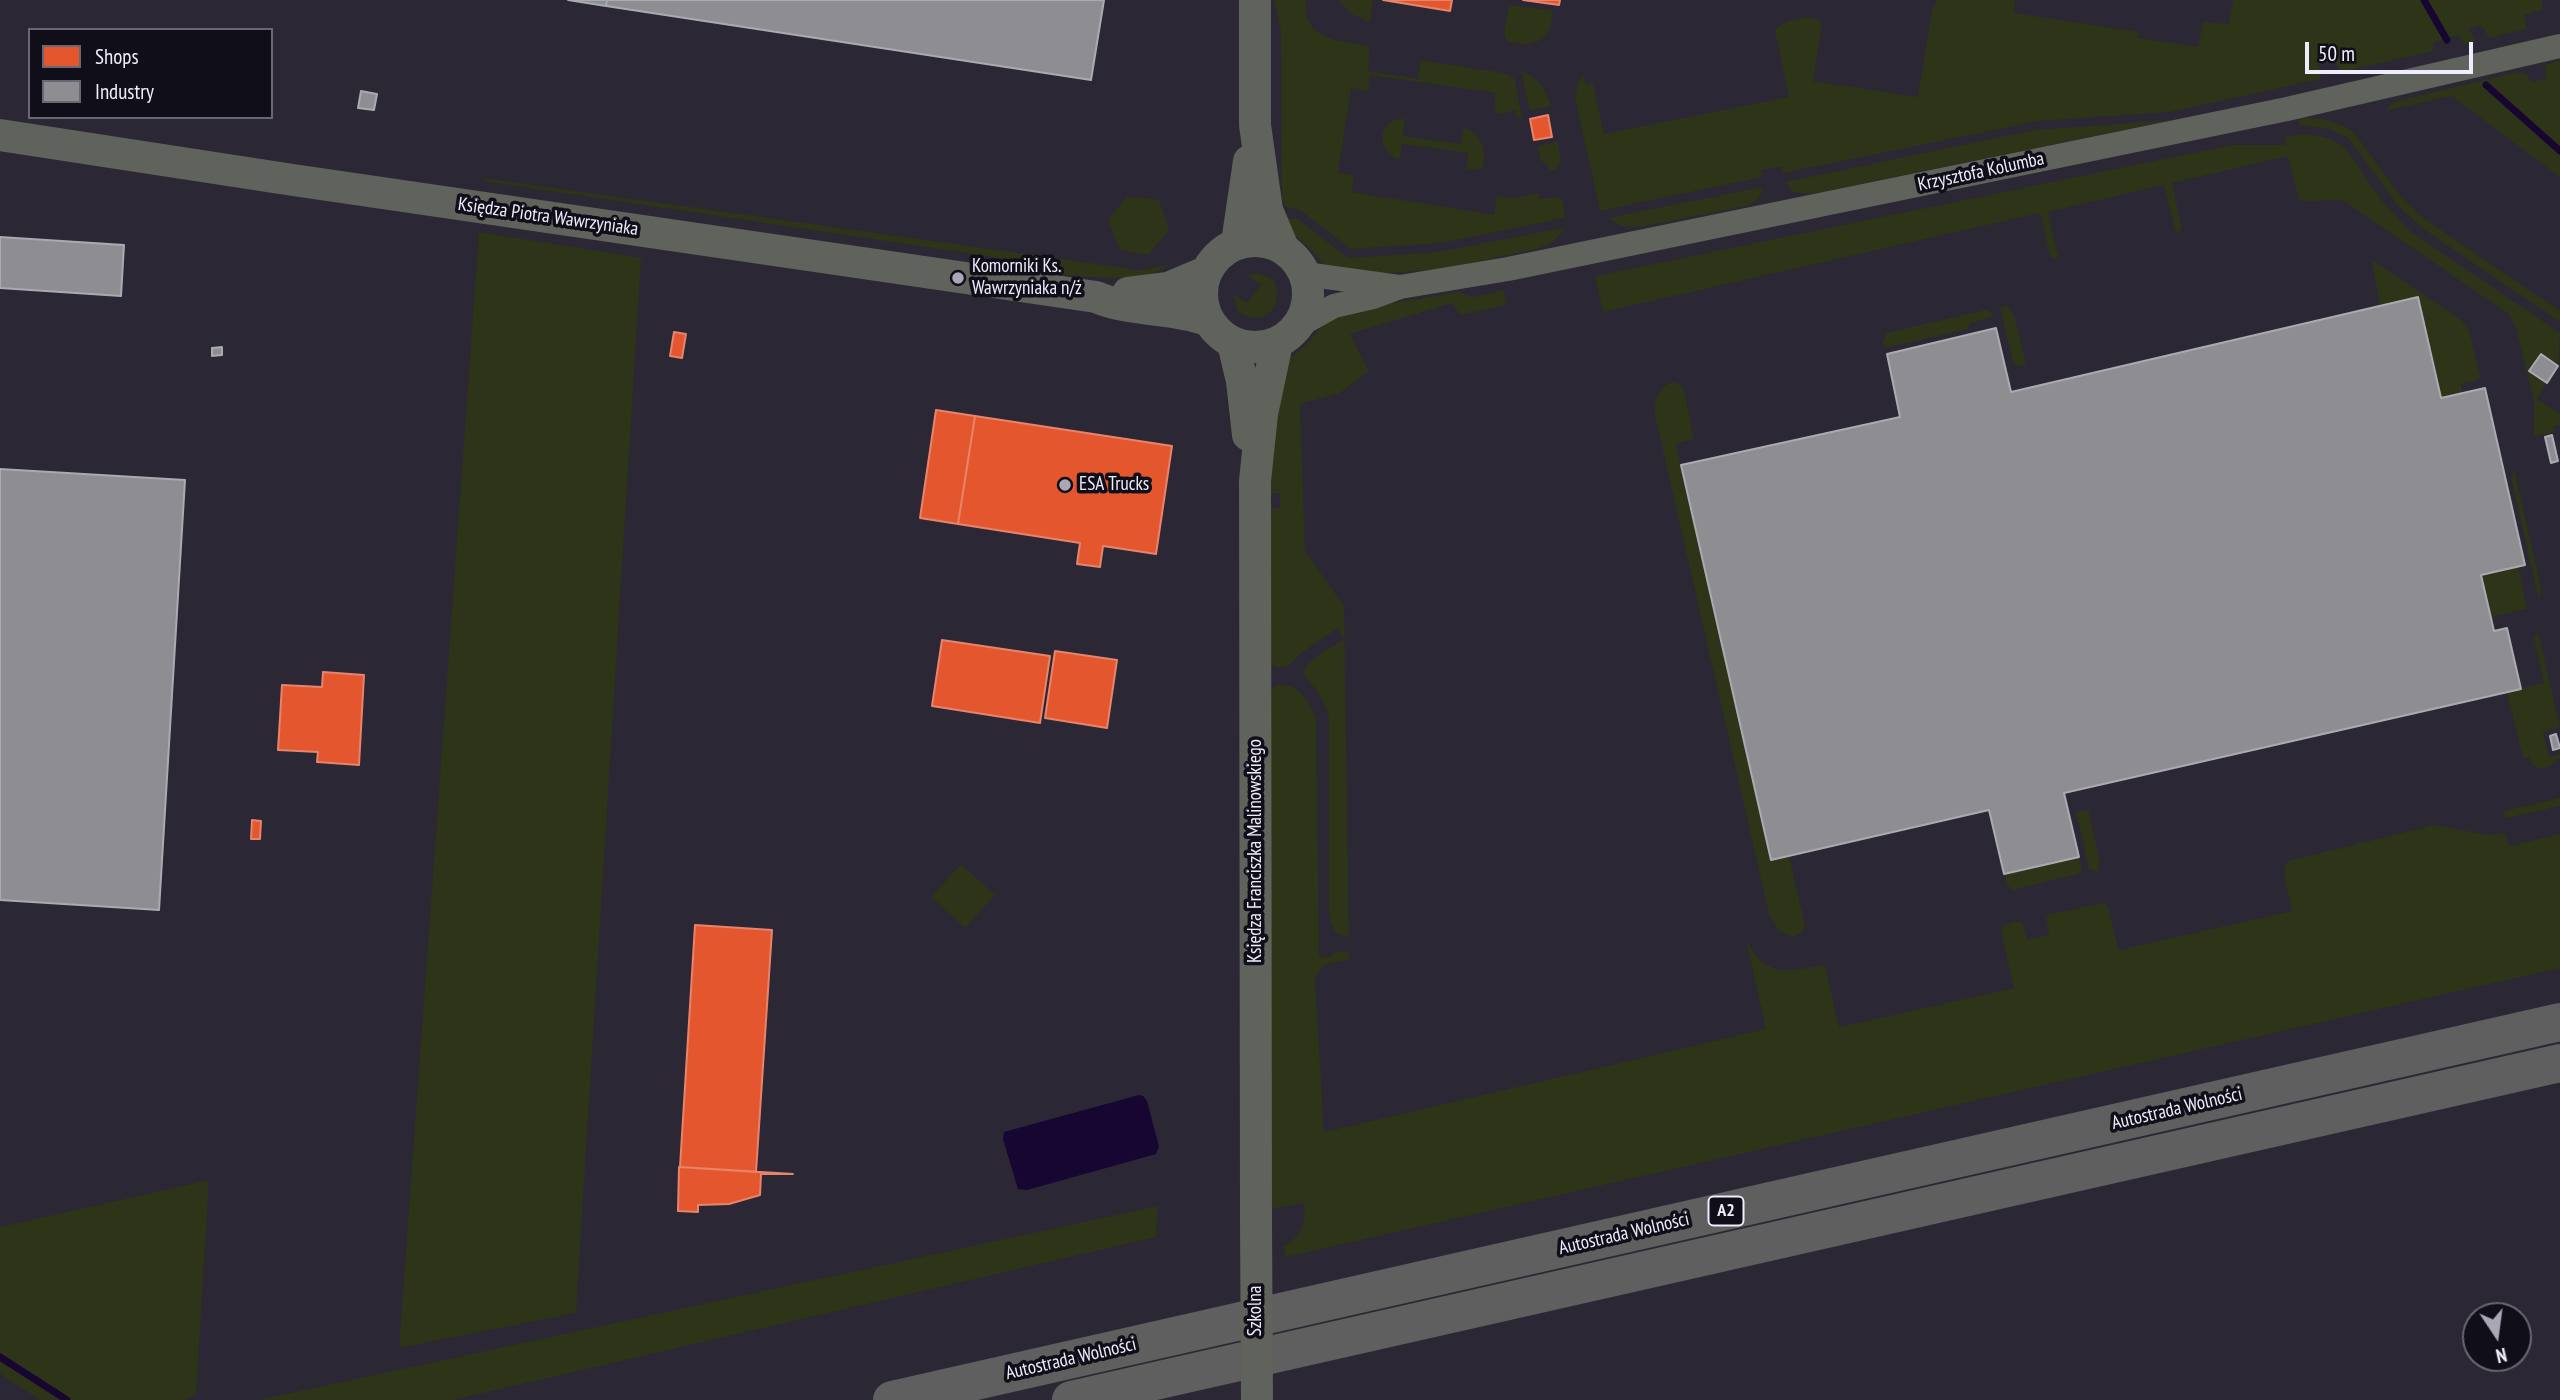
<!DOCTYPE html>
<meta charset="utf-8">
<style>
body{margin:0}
#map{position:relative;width:2560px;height:1400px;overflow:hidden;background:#2b2734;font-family:"PT Sans Narrow",sans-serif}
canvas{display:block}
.legend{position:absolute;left:28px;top:28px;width:245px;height:91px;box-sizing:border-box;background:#100e18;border:2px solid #696773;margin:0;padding:9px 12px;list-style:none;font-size:21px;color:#efedfc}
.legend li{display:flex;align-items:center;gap:14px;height:35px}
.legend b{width:35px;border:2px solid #696773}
.north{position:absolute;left:2462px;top:1302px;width:70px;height:70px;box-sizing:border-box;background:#100e18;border:2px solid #696773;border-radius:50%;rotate:167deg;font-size:19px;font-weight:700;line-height:28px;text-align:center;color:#efedfc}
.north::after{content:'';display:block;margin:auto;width:24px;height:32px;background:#aaa8b6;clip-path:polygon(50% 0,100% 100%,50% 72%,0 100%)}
.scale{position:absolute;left:2305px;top:42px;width:168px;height:32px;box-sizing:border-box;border:4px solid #efedfc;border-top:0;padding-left:9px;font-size:21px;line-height:24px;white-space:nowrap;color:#efedfc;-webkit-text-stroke:5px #100e18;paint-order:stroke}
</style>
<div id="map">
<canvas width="2560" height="1400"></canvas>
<ul class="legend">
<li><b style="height:19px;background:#e4572e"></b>Shops</li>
<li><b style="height:19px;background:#8d8d92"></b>Industry</li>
</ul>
<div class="north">N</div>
<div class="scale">50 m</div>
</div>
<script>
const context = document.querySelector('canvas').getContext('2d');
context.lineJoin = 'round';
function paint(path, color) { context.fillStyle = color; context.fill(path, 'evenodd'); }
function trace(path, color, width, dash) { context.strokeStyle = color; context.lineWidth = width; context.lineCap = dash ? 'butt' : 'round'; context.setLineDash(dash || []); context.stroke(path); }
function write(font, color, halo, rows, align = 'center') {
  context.font = font + ' "PT Sans Narrow",sans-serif'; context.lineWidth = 7; context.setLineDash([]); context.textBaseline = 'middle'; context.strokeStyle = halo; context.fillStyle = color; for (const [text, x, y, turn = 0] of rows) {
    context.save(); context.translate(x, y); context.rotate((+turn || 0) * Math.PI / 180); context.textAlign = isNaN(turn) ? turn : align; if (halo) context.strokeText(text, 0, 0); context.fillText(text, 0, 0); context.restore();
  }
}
paint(new Path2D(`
 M 1274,0 L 1306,0 C 1303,41 1340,41 1370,46 L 1368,71 L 1418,79 L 1421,60 L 1504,73 L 1511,76 L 1515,80 L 1522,117 L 1517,118 L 1515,110 L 1499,114 L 1494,109 L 1495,93 L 1370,75 L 1368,91 L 1351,88 L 1338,173 L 1354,175 L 1352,192 L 1494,215 L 1497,196 L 1516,198 L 1538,193 L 1540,199 L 1555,197 L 1562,199 L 1565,209 L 1564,218 L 1441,243 L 1351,249 L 1300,210 L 1285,206 L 1282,199 L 1281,30 Z
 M 1338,0 L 1373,0 L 1370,22 L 1353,15 Z
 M 1937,0 L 2015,0 L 2014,13 L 2139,32 L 2138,38 L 2198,47 L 2203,22 L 2229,24 L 2233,0 L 2542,0 L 2542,10 L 2524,15 L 2527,29 L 2489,38 L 2481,25 L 2469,29 L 2475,41 L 2464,44 L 2459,35 L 2434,42 L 2433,51 L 2342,72 L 2334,61 L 2318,64 L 2321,79 L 2170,112 L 2039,121 L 1783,173 L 1782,166 L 1761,170 L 1762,177 L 1600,211 L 1575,98 L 1578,84 L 1583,74 L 1586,84 L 1593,83 L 1604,134 L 1789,97 L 1775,31 C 1781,20 1809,14 1819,20 L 1822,27 L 1813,81 L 1918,97 L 1932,9 Z
 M 1509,5 L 1553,10 C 1552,18 1551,26 1548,33 C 1539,46 1518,47 1506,40 L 1504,33 Z
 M 2560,60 L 2560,177 L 2452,96 L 2385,111 L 2392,103 L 2401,100 L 2518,72 L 2526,74 L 2532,82 L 2546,78 L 2546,65 Z
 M 1521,71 C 1537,76 1547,90 1551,106 L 1530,111 Z
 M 2306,118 C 2323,118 2338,122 2353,131 L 2400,195 L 2422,217 L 2560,311 L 2560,322 L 2422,228 L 2399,207 L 2348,138 L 2330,129 L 2299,125 L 2298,120 Z
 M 1397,119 L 1405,119 L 1403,136 L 1461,144 L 1464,128 C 1482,132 1488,153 1482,169 L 1466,170 L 1468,153 L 1402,144 L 1399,160 C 1379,151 1375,128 1397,119 Z
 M 2172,120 L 1811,194 L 1793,192 L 1785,182 L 2034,130 Z
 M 2304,134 C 2321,135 2333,138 2346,149 L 2383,202 L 2411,232 L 2560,333 L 2558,366 L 2541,354 L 2530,371 L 2547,383 L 2537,399 L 2560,414 L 2560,425 L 2553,426 L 2554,432 L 2534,437 L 2534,401 L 2516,327 L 2509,314 L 2344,201 C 2329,197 2313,205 2299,200 L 2288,156 L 2172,183 L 2182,228 L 2179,233 L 2175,230 L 2164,185 L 2048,212 L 2058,256 L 2056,259 L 2050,257 L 2040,213 L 1603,312 L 1595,276 L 2232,145 L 2285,145 L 2285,137 Z
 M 1558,141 L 1561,163 L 1556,169 L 1549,171 L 1548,165 L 1540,160 L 1538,146 Z
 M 483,178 L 1140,270 L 1168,265 C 1151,284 1078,278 1054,272 C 1049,271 1045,267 1040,264 L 483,181 Z
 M 1763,187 C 1762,198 1755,202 1745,206 L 1641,227 L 1621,226 L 1608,218 Z
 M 1127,196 L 1159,200 L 1169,230 L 1148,255 L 1120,250 L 1108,220 Z
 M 1281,218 L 1298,219 L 1348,258 L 1438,252 L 1566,227 L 1552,243 L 1537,249 L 1443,269 L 1373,274 L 1371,271 L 1337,269 L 1322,263 L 1309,247 L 1290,232 Z
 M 479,232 L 641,258 L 576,1313 L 399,1348 Z
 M 2374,261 L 2461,320 L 2469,330 L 2480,376 L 2478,380 L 2461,384 L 2462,393 L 2441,398 L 2418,297 L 2380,305 L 2372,263 Z
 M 1259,273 L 1274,280 C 1286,308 1261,330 1237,310 L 1234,295 L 1247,303 L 1261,285 L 1247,275 Z
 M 1503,290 L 1506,305 L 1460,315 L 1452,303 L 1350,334 L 1369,371 L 1340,393 L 1300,404 L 1305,551 L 1344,606 L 1349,937 C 1331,935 1330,923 1329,908 L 1329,719 C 1326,699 1316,690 1303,674 C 1308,657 1330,649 1344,640 L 1338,628 L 1301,653 L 1287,667 L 1276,667 L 1270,662 L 1266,509 L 1280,508 L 1280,493 L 1266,493 L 1267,459 L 1288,360 L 1306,345 L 1325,323 L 1339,317 L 1374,306 L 1460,292 L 1473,297 Z
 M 2008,306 L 2014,315 L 2026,364 L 2017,366 L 2013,362 L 2000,308 Z
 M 1985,310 L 1991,312 L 1993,317 L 1970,323 L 1968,329 L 1885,348 L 1883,343 L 1886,333 Z
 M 1672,382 L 1680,384 L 1684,390 L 1694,439 L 1676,444 L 1770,859 L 1789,856 L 1805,925 L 1802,933 L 1793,937 L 1779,931 L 1769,914 L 1656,420 C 1653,404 1656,388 1672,382 Z
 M 2514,469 L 2541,588 L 2539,601 L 2511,477 Z
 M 2518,566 L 2527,609 L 2491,617 L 2481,575 Z
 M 2538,631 L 2560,727 L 2543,732 L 2549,757 L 2560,754 L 2560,758 L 2548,767 L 2541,769 L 2532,765 L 2529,757 L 2523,758 L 2507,692 L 2544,683 L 2534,638 Z
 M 1279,684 C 1301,686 1309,700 1316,719 L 1319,956 L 1330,957 L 1334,952 L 1349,952 L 1349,960 L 1323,965 L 1315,979 L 1324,1132 L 1766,1029 L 1746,940 C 1767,979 1786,971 1825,965 L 1839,1027 L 2014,988 L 2001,932 L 2004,925 L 2018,921 L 2023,924 L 2027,940 L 2049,935 L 2046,919 L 2049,914 L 2104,903 L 2108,907 L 2119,950 L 2292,911 C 2290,896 2279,873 2288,861 L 2434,825 L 2489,835 L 2505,833 L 2509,846 L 2560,834 L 2560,968 L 1286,1257 L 1283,1247 C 1301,1237 1306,1223 1304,1203 L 1269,1209 L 1270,690 Z
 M 2560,798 L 2560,806 L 2508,818 L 2504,816 L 2504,813 L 2507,810 Z
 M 2088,809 L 2100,861 L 2098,872 L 2089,869 L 2076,812 Z
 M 2079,857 L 2082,870 L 2077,874 L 2013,890 L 2008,886 L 2004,874 Z
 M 961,864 L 995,895 L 965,928 L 931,897 Z
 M 209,1180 L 196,1395 L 182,1400 L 40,1400 L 0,1374 L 0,1227 Z
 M 1158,1206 L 1156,1237 L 453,1400 L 258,1400 Z`), '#2d3418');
paint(new Path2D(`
 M 1139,1095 L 1143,1096 L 1147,1101 L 1159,1147 L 1156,1154 L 1027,1190 L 1018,1189 L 1003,1139 L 1004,1132 Z`), '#170631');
const shops = new Path2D(`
 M 1383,0 L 1452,0 L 1450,11 Z
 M 1523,0 L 1560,0 L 1559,5 Z
 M 1548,115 L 1552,137 L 1534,140 L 1530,119 Z
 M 674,332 L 686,334 L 682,358 L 670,356 Z
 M 936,410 L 975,416 L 958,524 L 920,518 Z
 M 975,416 L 1172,446 L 1156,554 L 1103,546 L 1100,567 L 1077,564 L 1080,543 L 958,524 Z
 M 942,640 L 1050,656 L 1040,723 L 932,706 Z
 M 1055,651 L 1117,660 L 1107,728 L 1045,718 Z
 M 323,672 L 364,675 L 359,765 L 317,762 L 318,752 L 278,750 L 282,685 L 322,687 Z
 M 252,820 L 261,821 L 260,839 L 251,839 Z
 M 695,925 L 772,930 L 756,1172 L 680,1167 Z
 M 679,1167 L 680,1167 L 793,1174 L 761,1174 L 760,1195 L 729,1204 L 698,1205 L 698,1212 L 678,1211 Z`);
paint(shops, '#e4572e');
trace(shops, '#e7846c', 2);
const industry = new Path2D(`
 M 568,0 L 607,0 L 606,6 Z
 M 607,0 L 1104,0 L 1091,80 L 606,6 Z
 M 361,91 L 377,94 L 374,110 L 358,108 Z
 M 0,237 L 124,245 L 121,296 L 0,288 Z
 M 2418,297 L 2441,398 L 2485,388 L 2525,565 L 2481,575 L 2494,631 L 2507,628 L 2521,689 L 2064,793 L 2079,857 L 2004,874 L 1989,810 L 1771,860 L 1681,465 L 1900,417 L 1887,354 L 1996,328 L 2011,392 Z
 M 222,347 L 222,355 L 212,356 L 212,348 Z
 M 2541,354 L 2558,366 L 2547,383 L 2529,371 Z
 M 2552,435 L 2558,461 L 2551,463 L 2545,437 Z
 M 0,469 L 185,480 L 159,910 L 0,900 Z
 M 2556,734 L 2560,748 L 2553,750 L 2550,736 Z`);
paint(industry, '#8d8d92');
trace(industry, '#aaaab2', 2);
trace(new Path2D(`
 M 2424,0 L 2447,40
 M 2486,85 L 2560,151
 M 0,1357 L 67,1400`), '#170631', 7);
trace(new Path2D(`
 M 1305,274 L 1399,287
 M 1298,326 L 1334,306 L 1373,297 L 1400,287 L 1508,269 L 2287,109 L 2560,46`), '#60625c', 24);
trace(new Path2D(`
 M 1255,0 L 1255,125 L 1267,210 L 1283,248
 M 0,135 L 293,180 L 1096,297 C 1131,312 1171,307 1207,320
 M1202 294a53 53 0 1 1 106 0a53 53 0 1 1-106 0Z
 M 1237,243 L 1249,161
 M 1128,293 L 1168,288 L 1206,272
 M 1233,343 L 1242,381 L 1248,435
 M 1256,1221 L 1255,481 L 1262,414 L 1277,343`), '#60625c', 32);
trace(new Path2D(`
 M 892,1400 L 2560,1022
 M 1071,1400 L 2560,1063`), '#5e5f5e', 38);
trace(new Path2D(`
 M 1256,1221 L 1257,1400`), '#60625c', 32);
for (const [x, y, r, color] of [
 [958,278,7,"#aaa8b6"],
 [1065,485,7,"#aaa8b6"]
]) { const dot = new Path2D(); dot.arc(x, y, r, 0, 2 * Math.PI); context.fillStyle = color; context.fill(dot); trace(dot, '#100e18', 2.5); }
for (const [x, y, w] of [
 [1726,1211,35]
]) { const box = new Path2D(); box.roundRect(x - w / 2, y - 14.5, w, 29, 5); context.fillStyle = '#100e18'; context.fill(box); trace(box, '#efedfc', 2); }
write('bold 18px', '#efedfc', null, [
 ["A2",1726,1211]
]);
write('19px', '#efedfc', '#100e18', [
 ["Krzysztofa Kolumba",1981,172,-12],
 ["Księdza Piotra Wawrzyniaka",548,217,8],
 ["Księdza Franciszka Malinowskiego",1256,851,-90],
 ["Autostrada Wolności",2177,1109,-13],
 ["Autostrada Wolności",1624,1234,-13],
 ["Szkolna",1256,1311,-90],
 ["Autostrada Wolności",1071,1359,-13]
]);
write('19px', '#efedfc', '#100e18', [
 ["Komorniki Ks.",972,267],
 ["Wawrzyniaka n/ż",972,289],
 ["ESA Trucks",1079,485]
], 'left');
</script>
